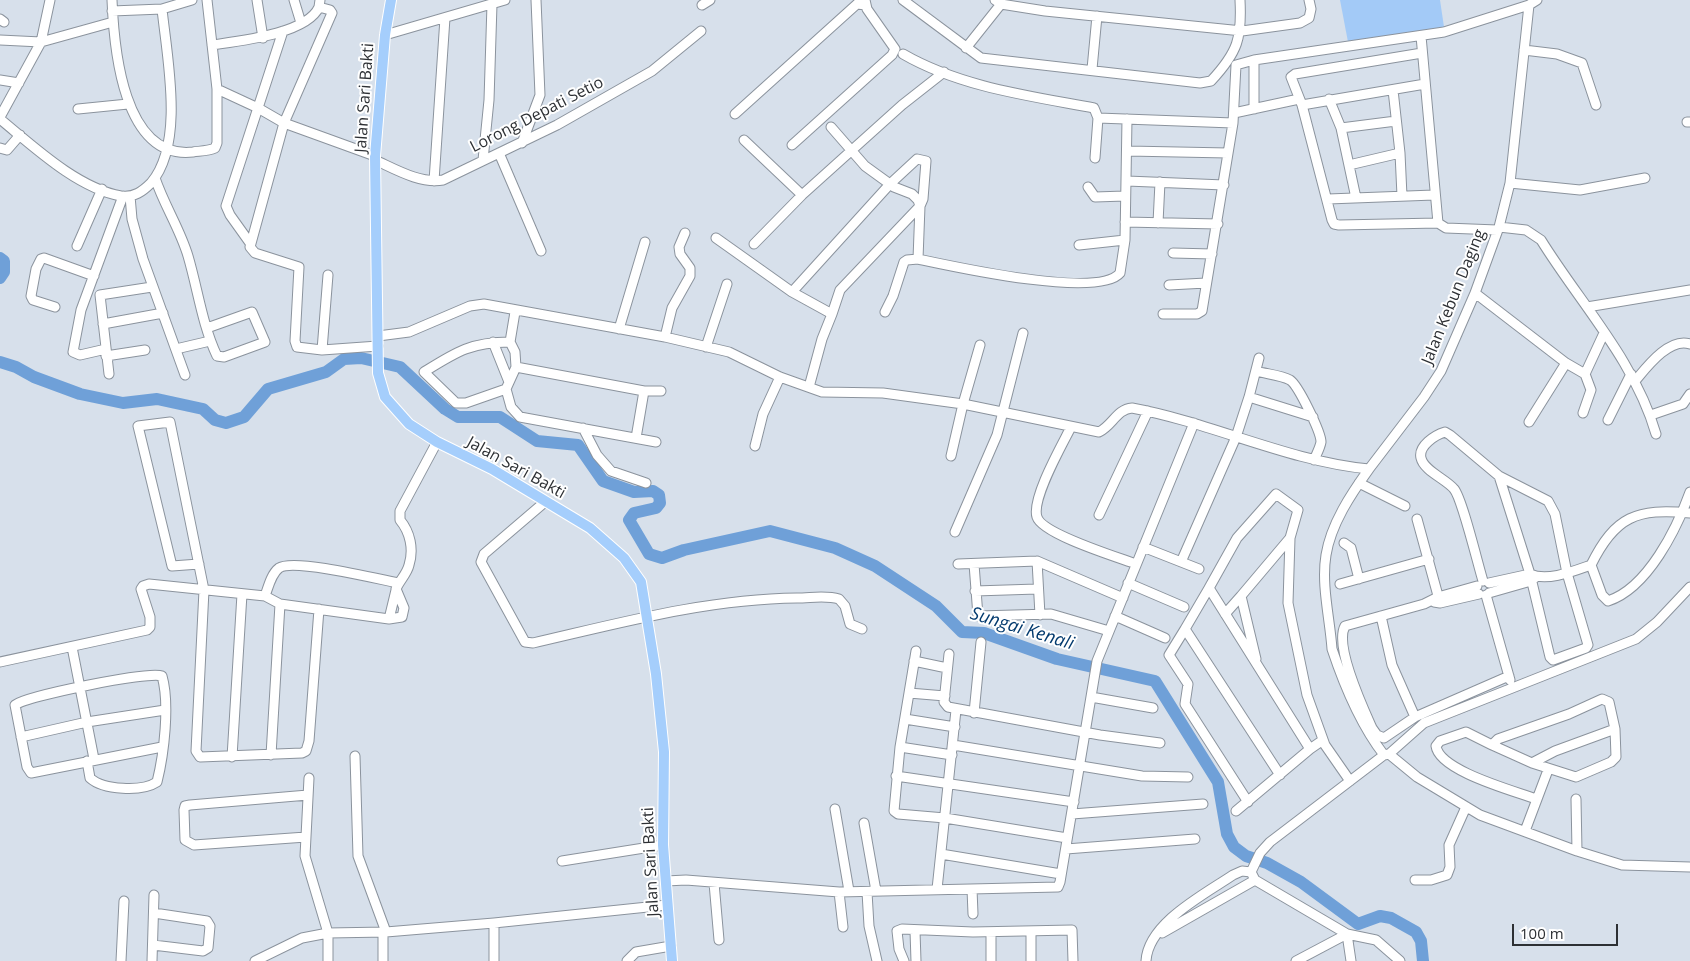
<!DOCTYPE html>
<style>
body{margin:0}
#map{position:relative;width:1690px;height:961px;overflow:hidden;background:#d7e0eb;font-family:"Open Sans",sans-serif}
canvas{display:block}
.scale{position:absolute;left:1512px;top:924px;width:106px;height:22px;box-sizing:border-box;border:2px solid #2d3034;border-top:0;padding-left:6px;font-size:15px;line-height:18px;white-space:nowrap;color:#2d3034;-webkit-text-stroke:4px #fff;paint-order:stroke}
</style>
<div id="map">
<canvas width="1690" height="961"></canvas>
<div class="scale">100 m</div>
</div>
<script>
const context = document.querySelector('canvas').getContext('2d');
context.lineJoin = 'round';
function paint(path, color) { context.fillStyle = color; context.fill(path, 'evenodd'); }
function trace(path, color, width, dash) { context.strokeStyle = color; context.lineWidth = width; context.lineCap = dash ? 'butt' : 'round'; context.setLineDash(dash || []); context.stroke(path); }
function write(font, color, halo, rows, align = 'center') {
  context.font = font + ' "Open Sans",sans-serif'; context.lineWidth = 4; context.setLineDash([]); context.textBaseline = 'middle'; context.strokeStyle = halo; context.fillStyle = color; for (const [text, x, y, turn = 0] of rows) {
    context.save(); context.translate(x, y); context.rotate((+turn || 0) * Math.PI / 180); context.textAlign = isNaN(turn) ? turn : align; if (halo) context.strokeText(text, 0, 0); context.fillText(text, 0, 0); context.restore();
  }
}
paint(new Path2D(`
 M 1340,0 L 1440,0 L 1444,27 L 1348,42 Z`), '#a3caf7');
trace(new Path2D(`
 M 0,258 L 4,261 L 4,272 L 0,278
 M 0,362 L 16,367 L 34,377 L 80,394 L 123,403 L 157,399 L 203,409 L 215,420 L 226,423 L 244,417 L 268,389 L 326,372 L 344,359 L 361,358 L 400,367 L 445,409 L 458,417 L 500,417 L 537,441 L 578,445 L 603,481 L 634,492 L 653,491 L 659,495 L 660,503 L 656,508 L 634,513 L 629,520 L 649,554 L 662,558 L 684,550 L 770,531 L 835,548 L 875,566 L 936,606 L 962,632 L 984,633 L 1057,659 L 1155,681 L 1218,782 L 1227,834 L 1234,847 L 1246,856 L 1267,863 L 1301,882 L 1358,924 L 1380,916 L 1391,918 L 1416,932 L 1421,941 L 1423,961`), '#6fa0d8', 12);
const minor = new Path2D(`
 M 112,0 C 114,48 123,160 193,152 C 200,151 208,151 215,148 L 217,143 L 217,89 L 207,0
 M 257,0 L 263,38
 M 294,0 L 301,23
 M 320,0 L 319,7 L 330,10 L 332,13 L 284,123 L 250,247 L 255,253 L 299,267 L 295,341 L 297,347 L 322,350 L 378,346
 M 903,0 L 981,58 L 1200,83 L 1211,81 C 1238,52 1242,38 1240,0
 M 995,0 L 1001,4 L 1045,11 L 1242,31 L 1300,23 L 1309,18 L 1311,9 L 1309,0
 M 702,5 L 710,0
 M 112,11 L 162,9 L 192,0
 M 0,19 L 4,22
 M 385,35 L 505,0
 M 1421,36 L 1438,223
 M 0,40 L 41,42 L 113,22
 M 212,45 C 239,41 307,34 319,7
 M 966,48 L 1001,4
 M 1524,50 L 1557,54 L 1582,63 L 1596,105
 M 1422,53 L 1295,74 L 1291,77 L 1302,105 L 1332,220 L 1334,224 L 1339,225 L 1438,223 L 1446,228 L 1497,230
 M 903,54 C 960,87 1030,96 1094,108 L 1098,118 L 1233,123
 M 1092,69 L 1097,16
 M 0,80 L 19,83
 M 217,89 L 258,108 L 284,123 L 375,156
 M 1393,90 L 1400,153 L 1402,196
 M 1329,99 L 1341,128 L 1356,198
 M 1302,105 L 1425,84
 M 78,109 L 128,104
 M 1254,109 L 1254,60
 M 1234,113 L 1299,99
 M 735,114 L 857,4 L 866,5
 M 0,117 L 41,42 L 50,0
 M 0,119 C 33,146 77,188 121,196 C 134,198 143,191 151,183 C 185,143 167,58 162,9
 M 1687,122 L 1690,122
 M 831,127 L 865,166 L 894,187 L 912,194 L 918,200 L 920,206 L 918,259 L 907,260 L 904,262 L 893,296 L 885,312
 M 1341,128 L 1396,121
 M 744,140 L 802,195
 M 522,143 L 540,95 L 536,0
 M 792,145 L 892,55 L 895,49 L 867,9 L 865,0
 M 0,148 L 7,150 L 20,135
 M 1128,151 L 1228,153
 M 499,153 L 541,251
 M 1095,158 L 1098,118
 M 375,160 C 395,169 420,184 443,180 L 557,125 L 652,71 L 701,31
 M 483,160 L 489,100 L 492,4
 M 1349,165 L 1400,153
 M 155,178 C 164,205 180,229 188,256 C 198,290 202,324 217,356 L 224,357 L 265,342 L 252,312 L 207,328
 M 434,181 L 445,18
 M 1127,181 L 1224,185
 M 1510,183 L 1580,190 L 1645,178
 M 1088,187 L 1095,197 L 1125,196
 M 130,196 L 132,219 L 143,259 L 185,375
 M 1328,199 L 1434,195
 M 1125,222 L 1218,224
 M 1158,223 L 1160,182
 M 1499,227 L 1526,230 L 1541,240 C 1580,303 1635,361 1656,434
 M 716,238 L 792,292 L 832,314 L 822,339 L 809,387
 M 250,243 L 230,215 L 226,206 L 283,31
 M 754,244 L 802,195 L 902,105 L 944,72
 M 1079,245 L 1125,240
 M 77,246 L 102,189
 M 1173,253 L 1212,254
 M 918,259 C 951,266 1099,299 1120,273 L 1125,240 L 1127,119
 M 1169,285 L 1206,283
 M 792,292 L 890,184 L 917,159 L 926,161 L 923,199 L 920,206 L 840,290 L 832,314
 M 1475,293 L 1566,363 L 1585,374 L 1604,333
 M 55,307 L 33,300 L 31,296 L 36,269 L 41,259 L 44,258 L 94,276
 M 1587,307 L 1690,290
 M 515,312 L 510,342 L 515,352 L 516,367 L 506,389 L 511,407 L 520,417 L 656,442
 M 1163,314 L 1197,314 L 1202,311 L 1233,123 L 1236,65 L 1254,60 L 1444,32 L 1529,5
 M 103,324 L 163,313
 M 619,329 L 645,242
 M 378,336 L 409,332 L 470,306 L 484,304 L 665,337 L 729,352 L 780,377 L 822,392 L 883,393 L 963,404 L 1099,432 C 1112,426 1117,409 1132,408 C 1213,423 1287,461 1369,469 L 1424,397 L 1441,371 L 1475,293 L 1499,227 L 1510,183 L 1529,5 L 1537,0
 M 665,337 L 672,308 L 690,276 L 690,268 L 680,254 L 679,247 L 685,233
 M 493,342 L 509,382
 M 706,347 L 727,284
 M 106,349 L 80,355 L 73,352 L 81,310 L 123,196
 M 176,349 L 210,341
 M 322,350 L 328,275
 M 106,356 L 145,350
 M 516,367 L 644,391 L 661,391
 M 1256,371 C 1266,374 1281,375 1290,380 C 1298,385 1321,432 1321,442 C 1320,448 1316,455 1314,460
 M 109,374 L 100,295 L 152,287
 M 1635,381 C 1646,368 1669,337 1690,344
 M 506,389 L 466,403 L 456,403 L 424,372 C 456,352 471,342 510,342
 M 1249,397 L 1259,358
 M 1583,413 L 1591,390 L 1585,374
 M 1651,415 L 1683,404 L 1690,394
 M 1608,420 L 1631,374
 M 1529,422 L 1566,363
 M 1071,427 C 1062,445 1031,499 1037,517 C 1042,534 1117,557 1136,564
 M 583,428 L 597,455 L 611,471 L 646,483
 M 636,438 L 644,391
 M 755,446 L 763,414 L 780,377
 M 951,456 L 963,404 L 980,345
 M 1369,469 C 1351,494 1331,524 1326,555 C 1321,585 1330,619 1332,649 C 1344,685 1360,724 1384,755
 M 1359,483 L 1405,506
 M 546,501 L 484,554 L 481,562 L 525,642 L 533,643 C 620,623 707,599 797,598 C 811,598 826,595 839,599 L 845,606 L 850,624 L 862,629
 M 1099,515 L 1148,411
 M 1417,519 L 1440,603
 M 955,532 L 997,435 L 1023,333
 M 1344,543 L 1351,548 L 1359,579
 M 1143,547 L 1199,569
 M 1037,561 L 1040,615
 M 1181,562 L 1236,437 L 1249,397 L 1313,417
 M 199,564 L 172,566 L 138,426 L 170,422 L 204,590 L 196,751 L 200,757 L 302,753 L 306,751 L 309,741 L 319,609
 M 958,564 L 1037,561 L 1123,598
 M 974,564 L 978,616 L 1051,614 L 1109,631
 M 1591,565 L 1602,595 L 1608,601 C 1648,588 1677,528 1690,492
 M 1483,581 C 1478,565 1462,498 1454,489 C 1446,479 1424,471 1421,458 C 1418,446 1435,435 1445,432 L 1450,435 L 1499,476 L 1548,501 L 1555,514 L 1567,573 L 1588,645 L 1586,648 L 1553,660 L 1550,657 L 1530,574 L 1499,476
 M 1128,583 L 1184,607
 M 1489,583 L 1530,574 C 1547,582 1574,571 1591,565 C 1615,516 1637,508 1690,513
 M 1340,584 L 1429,559
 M 1477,586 L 1438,597 L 1424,604 L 1345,626 C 1334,646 1363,708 1372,728 L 1377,735 L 1384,738 L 1415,717 L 1509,676
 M 1209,588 L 1185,629 L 1280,775
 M 975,591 L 1037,589
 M 1489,593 L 1531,581 L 1536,577
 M 1486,595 L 1510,680
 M 265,596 C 268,588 271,574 279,568 C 293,558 378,579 398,583
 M 1434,602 L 1440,603 L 1479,594
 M 1225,614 L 1241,596
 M 1115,616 L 1165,638
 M 1381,616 L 1392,665 L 1415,717
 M 389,619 L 396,590
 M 1185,629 L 1169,655 L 1188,684 L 1185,704 L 1248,802
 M 72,647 L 94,759
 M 916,651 L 900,747 L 894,811 L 898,814 L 945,818 L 1067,838
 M 949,654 L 944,702 L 948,707 L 1100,735 L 1160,743
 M 1256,659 L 1241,596 L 1290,538
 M 914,661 L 947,668
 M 0,662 L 147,630 L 150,627 L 150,617 L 141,589 L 143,586 L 149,584 L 265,596 L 280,604 L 389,619 L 402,617 L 404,608 L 396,589 C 399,581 407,574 409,565 C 414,549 410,532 400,520 L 400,511 L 437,442
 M 909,693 L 945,696
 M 1091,697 L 1153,708
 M 974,713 L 981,642
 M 905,719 L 955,727
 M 21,737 L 87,722 L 165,710
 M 1323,740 L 1310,749 L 1209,588 L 1237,538 L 1276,494 L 1298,510 L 1290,538 L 1288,603 L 1307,695 L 1325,745 L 1350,781
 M 953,745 L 1142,776 L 1188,777
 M 1492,745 L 1466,732 L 1440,741 L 1436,746 C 1439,771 1515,791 1536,799
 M 900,747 L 952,755
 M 1389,754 L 1417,777 L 1480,815 L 1577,851 L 1622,865 L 1690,867
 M 271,755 L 280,604
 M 355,756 L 358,856 L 386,932
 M 232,757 L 242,594
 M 87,761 L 90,778 C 103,790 142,792 157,782 C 164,754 170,704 162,676 C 148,671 27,696 15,705 L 27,767 L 31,773 L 162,747
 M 1532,763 L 1576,777 L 1611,762 L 1616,757 L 1615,729 L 1609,702 L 1602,699 L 1569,714 L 1498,739 L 1492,745 L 1532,763 L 1555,751 L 1615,729
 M 896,776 L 1074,802
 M 309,778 L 305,856 L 328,933 L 386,932 L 494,923 L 667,905
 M 1576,799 L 1577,851
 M 835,809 L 849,891
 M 1236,811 L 1310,749
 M 1072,814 L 1203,804
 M 864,823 L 876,891
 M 1525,831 L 1548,770
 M 306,837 L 194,845 L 185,840 L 184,810 L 185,806 L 190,805 L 308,795
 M 1066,849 L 1195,839
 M 941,854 L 1061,874
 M 562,861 L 663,845
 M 1415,880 L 1431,880 L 1447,875 L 1450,867 L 1449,845 L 1466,807
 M 666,881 L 686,880 L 839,892 L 1058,887 L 1060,882 L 1097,661 L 1194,423
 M 714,883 L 719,940
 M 937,889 L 956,710
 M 972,889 L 973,914
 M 839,892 L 843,927
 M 867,892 L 869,926 L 877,961
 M 915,931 L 916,961
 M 1031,931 L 1031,961
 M 383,932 L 383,961
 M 991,932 L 991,961
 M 1162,933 L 1255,880
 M 153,945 L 203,951 L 208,948 L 210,926 L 207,921 L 154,913
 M 121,961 L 124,901
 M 152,961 L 154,895
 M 255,961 L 302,938 L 328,933 L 328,961
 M 494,961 L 494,923
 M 627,961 L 636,952 L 671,946
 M 904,961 L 899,949 L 897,931 L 902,929 L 973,932 L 1072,930 L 1073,961
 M 1146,961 C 1148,923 1205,894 1233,875 L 1242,871 L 1251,872
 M 1296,961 L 1347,934 L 1376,940 L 1400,961
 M 1351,961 L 1347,934 L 1255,880 L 1251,872 L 1260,853 L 1270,842 L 1384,755 L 1389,754 L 1424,723 L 1636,639 L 1657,622 L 1690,587`);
const major = new Path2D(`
 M 391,0 L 385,35 L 375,156 L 378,373 L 385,397 L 409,424 L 437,442 L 492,469 L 590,528 L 624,558 L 641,582 L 656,674 L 664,752 L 663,845 L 672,961`);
trace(minor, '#8b939d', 11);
trace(major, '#fff', 12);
trace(minor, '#fff', 9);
trace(major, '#a5cefc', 10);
write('16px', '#2d3034', '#fff', [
 ["Jalan Sari Bakti",365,98,-86],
 ["Lorong Depati Setio",537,115,-27],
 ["Jalan Kebun Daging",1454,297,-68],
 ["Jalan Sari Bakti",516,468,29],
 ["Jalan Sari Bakti",651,862,-93]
]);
write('italic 18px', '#033a6e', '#fff', [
 ["Sungai Kenali",1022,629,17]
]);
</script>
